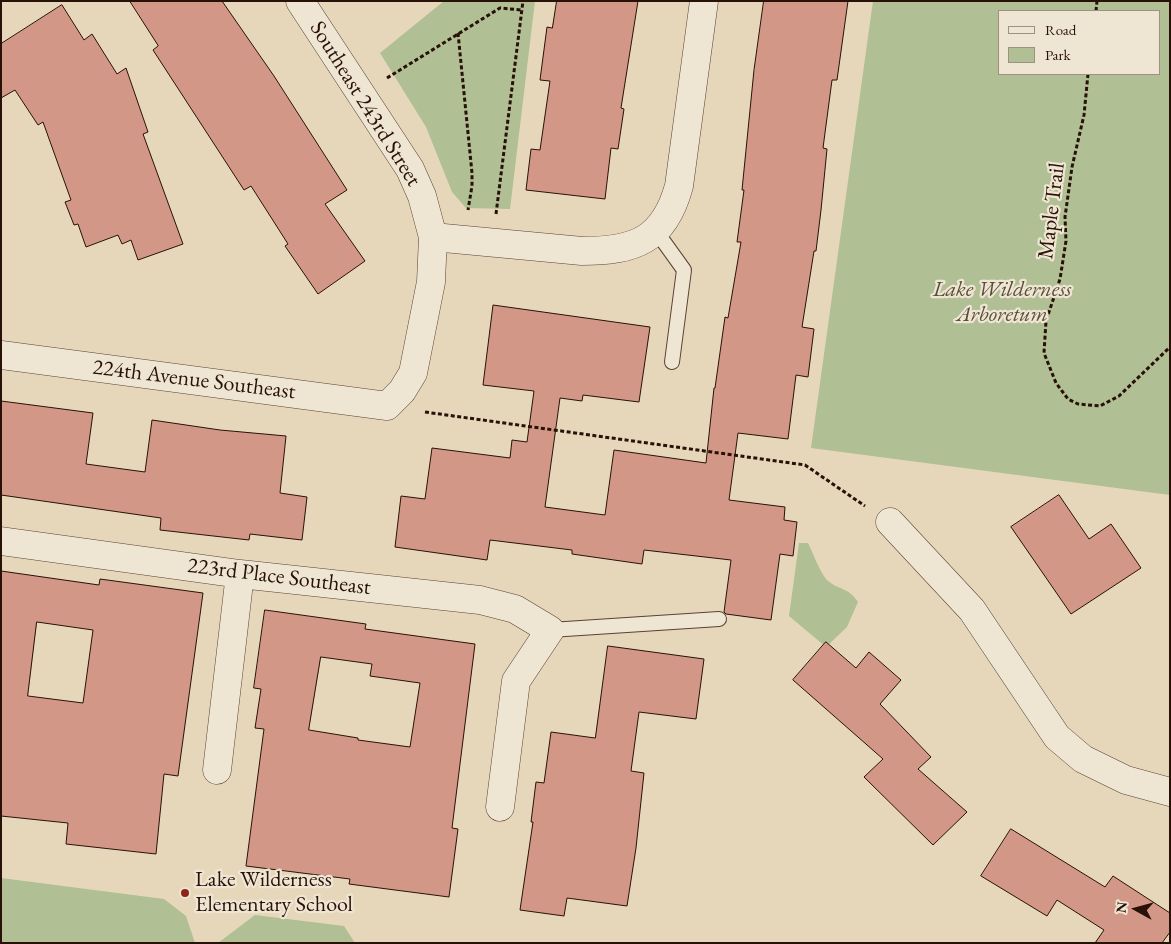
<!DOCTYPE html>
<style>
body{margin:0}
#map{position:relative;width:1171px;height:944px;overflow:hidden;background:#e6d7bb;font-family:"EB Garamond",serif}
canvas{display:block}
.frame{position:absolute;inset:0;border:2px solid #281107;pointer-events:none}
.legend{position:absolute;left:998px;top:10px;width:162px;height:65px;box-sizing:border-box;background:#efe5d3;border:1px solid #9f9081;margin:0;padding:6px 9px;list-style:none;font-size:15px;color:#281107}
.legend li{display:flex;align-items:center;gap:10px;height:25px}
.legend b{width:25px;border:1px solid #9f9081}
.north{position:absolute;left:1111px;top:884px;width:50px;height:50px;-webkit-text-stroke:4px #efe5d3;paint-order:stroke;rotate:277deg;font-size:14px;font-weight:700;line-height:20px;text-align:center;color:#281107}
.north::after{content:'';display:block;margin:auto;width:18px;height:22px;background:#281107;clip-path:polygon(50% 0,100% 100%,50% 72%,0 100%)}
</style>
<div id="map">
<canvas width="1171" height="944"></canvas>
<div class="frame"></div>
<ul class="legend">
<li><b style="height:6px;background:#efe5d3"></b>Road</li>
<li><b style="height:14px;background:#b0bf94"></b>Park</li>
</ul>
<div class="north">N</div>
</div>
<script>
const context = document.querySelector('canvas').getContext('2d');
context.lineJoin = 'round';
function paint(path, color) { context.fillStyle = color; context.fill(path, 'evenodd'); }
function trace(path, color, width, dash) { context.strokeStyle = color; context.lineWidth = width; context.lineCap = dash ? 'butt' : 'round'; context.setLineDash(dash || []); context.stroke(path); }
function write(font, color, halo, rows, align = 'center') {
  context.font = font + ' "EB Garamond",serif'; context.lineWidth = 4.5; context.setLineDash([]); context.textBaseline = 'middle'; context.strokeStyle = halo; context.fillStyle = color; for (const [text, x, y, turn = 0] of rows) {
    context.save(); context.translate(x, y); context.rotate((+turn || 0) * Math.PI / 180); context.textAlign = isNaN(turn) ? turn : align; if (halo) context.strokeText(text, 0, 0); context.fillText(text, 0, 0); context.restore();
  }
}
paint(new Path2D(`
 M 444,1 L 535,1 L 510,209 L 466,208 L 452,192 L 426,127 L 380,53 Z
 M 873,1 L 1170,1 L 1170,495 L 811,448 ZM 1000,11 L 1160,11 L 1160,74 L 1000,74 Z
 M 799,543 L 808,543 C 813,553 819,570 826,579 C 837,590 849,587 858,602 L 847,627 L 826,647 L 789,616 Z
 M 1,878 L 164,899 L 186,916 L 195,943 L 1,943 Z
 M 255,915 L 344,926 L 355,943 L 218,943 Z`), '#b0bf94');
const building = new Path2D(`
 M 130,1 L 222,1 L 274,76 L 347,190 L 325,204 L 365,261 L 318,294 L 285,246 L 288,244 L 251,186 L 244,190 L 153,50 L 158,46 Z
 M 557,1 L 638,1 L 621,108 L 624,109 L 618,149 L 611,148 L 605,199 L 526,190 L 531,149 L 540,150 L 550,81 L 540,80 L 547,27 L 552,28 Z
 M 764,1 L 848,1 L 837,80 L 832,80 L 823,148 L 827,149 L 821,210 L 816,251 L 814,251 L 802,327 L 814,329 L 808,377 L 796,375 L 788,439 L 738,433 L 729,500 L 785,507 L 784,520 L 797,522 L 793,556 L 780,554 L 771,620 L 726,614 L 724,612 L 731,560 L 644,550 L 642,564 L 572,554 L 572,550 L 490,540 L 487,560 L 395,547 L 401,496 L 425,499 L 432,448 L 510,458 L 512,440 L 527,442 L 534,391 L 483,385 L 493,305 L 650,327 L 639,402 L 583,395 L 582,401 L 560,398 L 545,507 L 605,515 L 614,450 L 706,463 L 714,388 L 715,388 L 725,317 L 728,318 L 741,242 L 737,242 L 744,190 L 742,190 L 754,70 Z
 M 62,5 L 84,40 L 92,34 L 117,74 L 126,68 L 148,132 L 143,134 L 183,244 L 138,260 L 131,240 L 122,244 L 118,235 L 86,247 L 78,224 L 74,225 L 65,202 L 71,200 L 43,122 L 38,125 L 15,90 L 1,98 L 1,44 Z
 M 1,401 L 93,413 L 86,464 L 145,472 L 152,420 L 220,430 L 286,436 L 280,493 L 307,497 L 302,540 L 250,534 L 249,540 L 160,530 L 161,518 L 1,495 Z
 M 1059,495 L 1089,539 L 1111,524 L 1141,568 L 1071,614 L 1011,527 Z
 M 1,571 L 99,585 L 100,579 L 203,593 L 178,776 L 164,774 L 156,854 L 66,844 L 68,823 L 1,816 ZM 37,622 L 93,630 L 83,703 L 28,696 Z
 M 265,610 L 366,624 L 365,629 L 475,644 L 452,828 L 458,829 L 449,897 L 349,884 L 350,879 L 246,866 L 264,729 L 255,728 L 261,689 L 254,688 ZM 321,657 L 372,664 L 370,676 L 420,683 L 410,747 L 358,740 L 358,738 L 309,730 Z
 M 826,642 L 856,668 L 869,652 L 901,680 L 880,704 L 931,757 L 918,769 L 967,812 L 933,845 L 864,777 L 883,759 L 793,680 Z
 M 608,646 L 704,659 L 696,719 L 639,712 L 631,771 L 644,773 L 636,848 L 627,906 L 567,898 L 564,916 L 520,910 L 533,822 L 531,822 L 536,782 L 544,783 L 551,732 L 595,738 Z
 M 1011,829 L 1105,887 L 1113,876 L 1170,913 L 1170,932 L 1162,943 L 1095,943 L 1104,930 L 1057,900 L 1047,916 L 981,876 Z`);
paint(building, '#d39788');
trace(building, '#281107', 1);
const service = new Path2D(`
 M 656,231 L 684,270 L 672,362
 M 550,630 L 719,619`);
const minor = new Path2D(`
 M 433,237 L 582,251 C 634,251 664,241 679,186 L 704,1
 M 1,355 L 387,406 L 402,391 L 413,373 L 431,282 L 433,237 L 422,196 L 410,169 L 300,1
 M 890,522 L 972,610 L 1057,737 L 1083,759 L 1126,780 L 1170,792
 M 1,541 L 240,574 L 480,600 L 515,609 L 550,630 L 516,681 L 500,807
 M 217,770 L 240,574`);
trace(service, '#584234', 16);
trace(minor, '#584234', 29);
trace(new Path2D(`
 M 1096,11 L 1097,1
 M 458,33 L 472,173 L 472,186 L 468,210
 M 1088,74 L 1084,115 L 1072,167 L 1065,217 L 1066,241 L 1060,279 L 1046,321 L 1044,353 L 1056,383 L 1068,399 L 1078,404 L 1100,406 L 1119,396 L 1170,347
 M 387,78 L 500,8 L 521,10
 M 496,214 L 523,1
 M 425,412 L 805,465 L 865,506`), '#281107', 3, [4, 2.5]);
trace(service, '#efe5d3', 14);
trace(minor, '#efe5d3', 28);
for (const [x, y, r, color] of [
 [185,893,5,"#8f2418"]
]) { const dot = new Path2D(); dot.arc(x, y, r, 0, 2 * Math.PI); context.fillStyle = color; context.fill(dot); trace(dot, '#efe5d3', 2); }
write('22px', '#281107', '#efe5d3', [
 ["Southeast 243rd Street",365,104,58],
 ["Maple Trail",1052,211,-83],
 ["224th Avenue Southeast",194,380,7],
 ["223rd Place Southeast",279,577,7]
]);
write('italic 22px', '#584e38', '#efe5d3', [
 ["Lake Wilderness",1002,290],
 ["Arboretum",1002,315]
]);
write('22px', '#281107', '#efe5d3', [
 ["Lake Wilderness",195,880],
 ["Elementary School",195,905]
], 'left');
</script>
